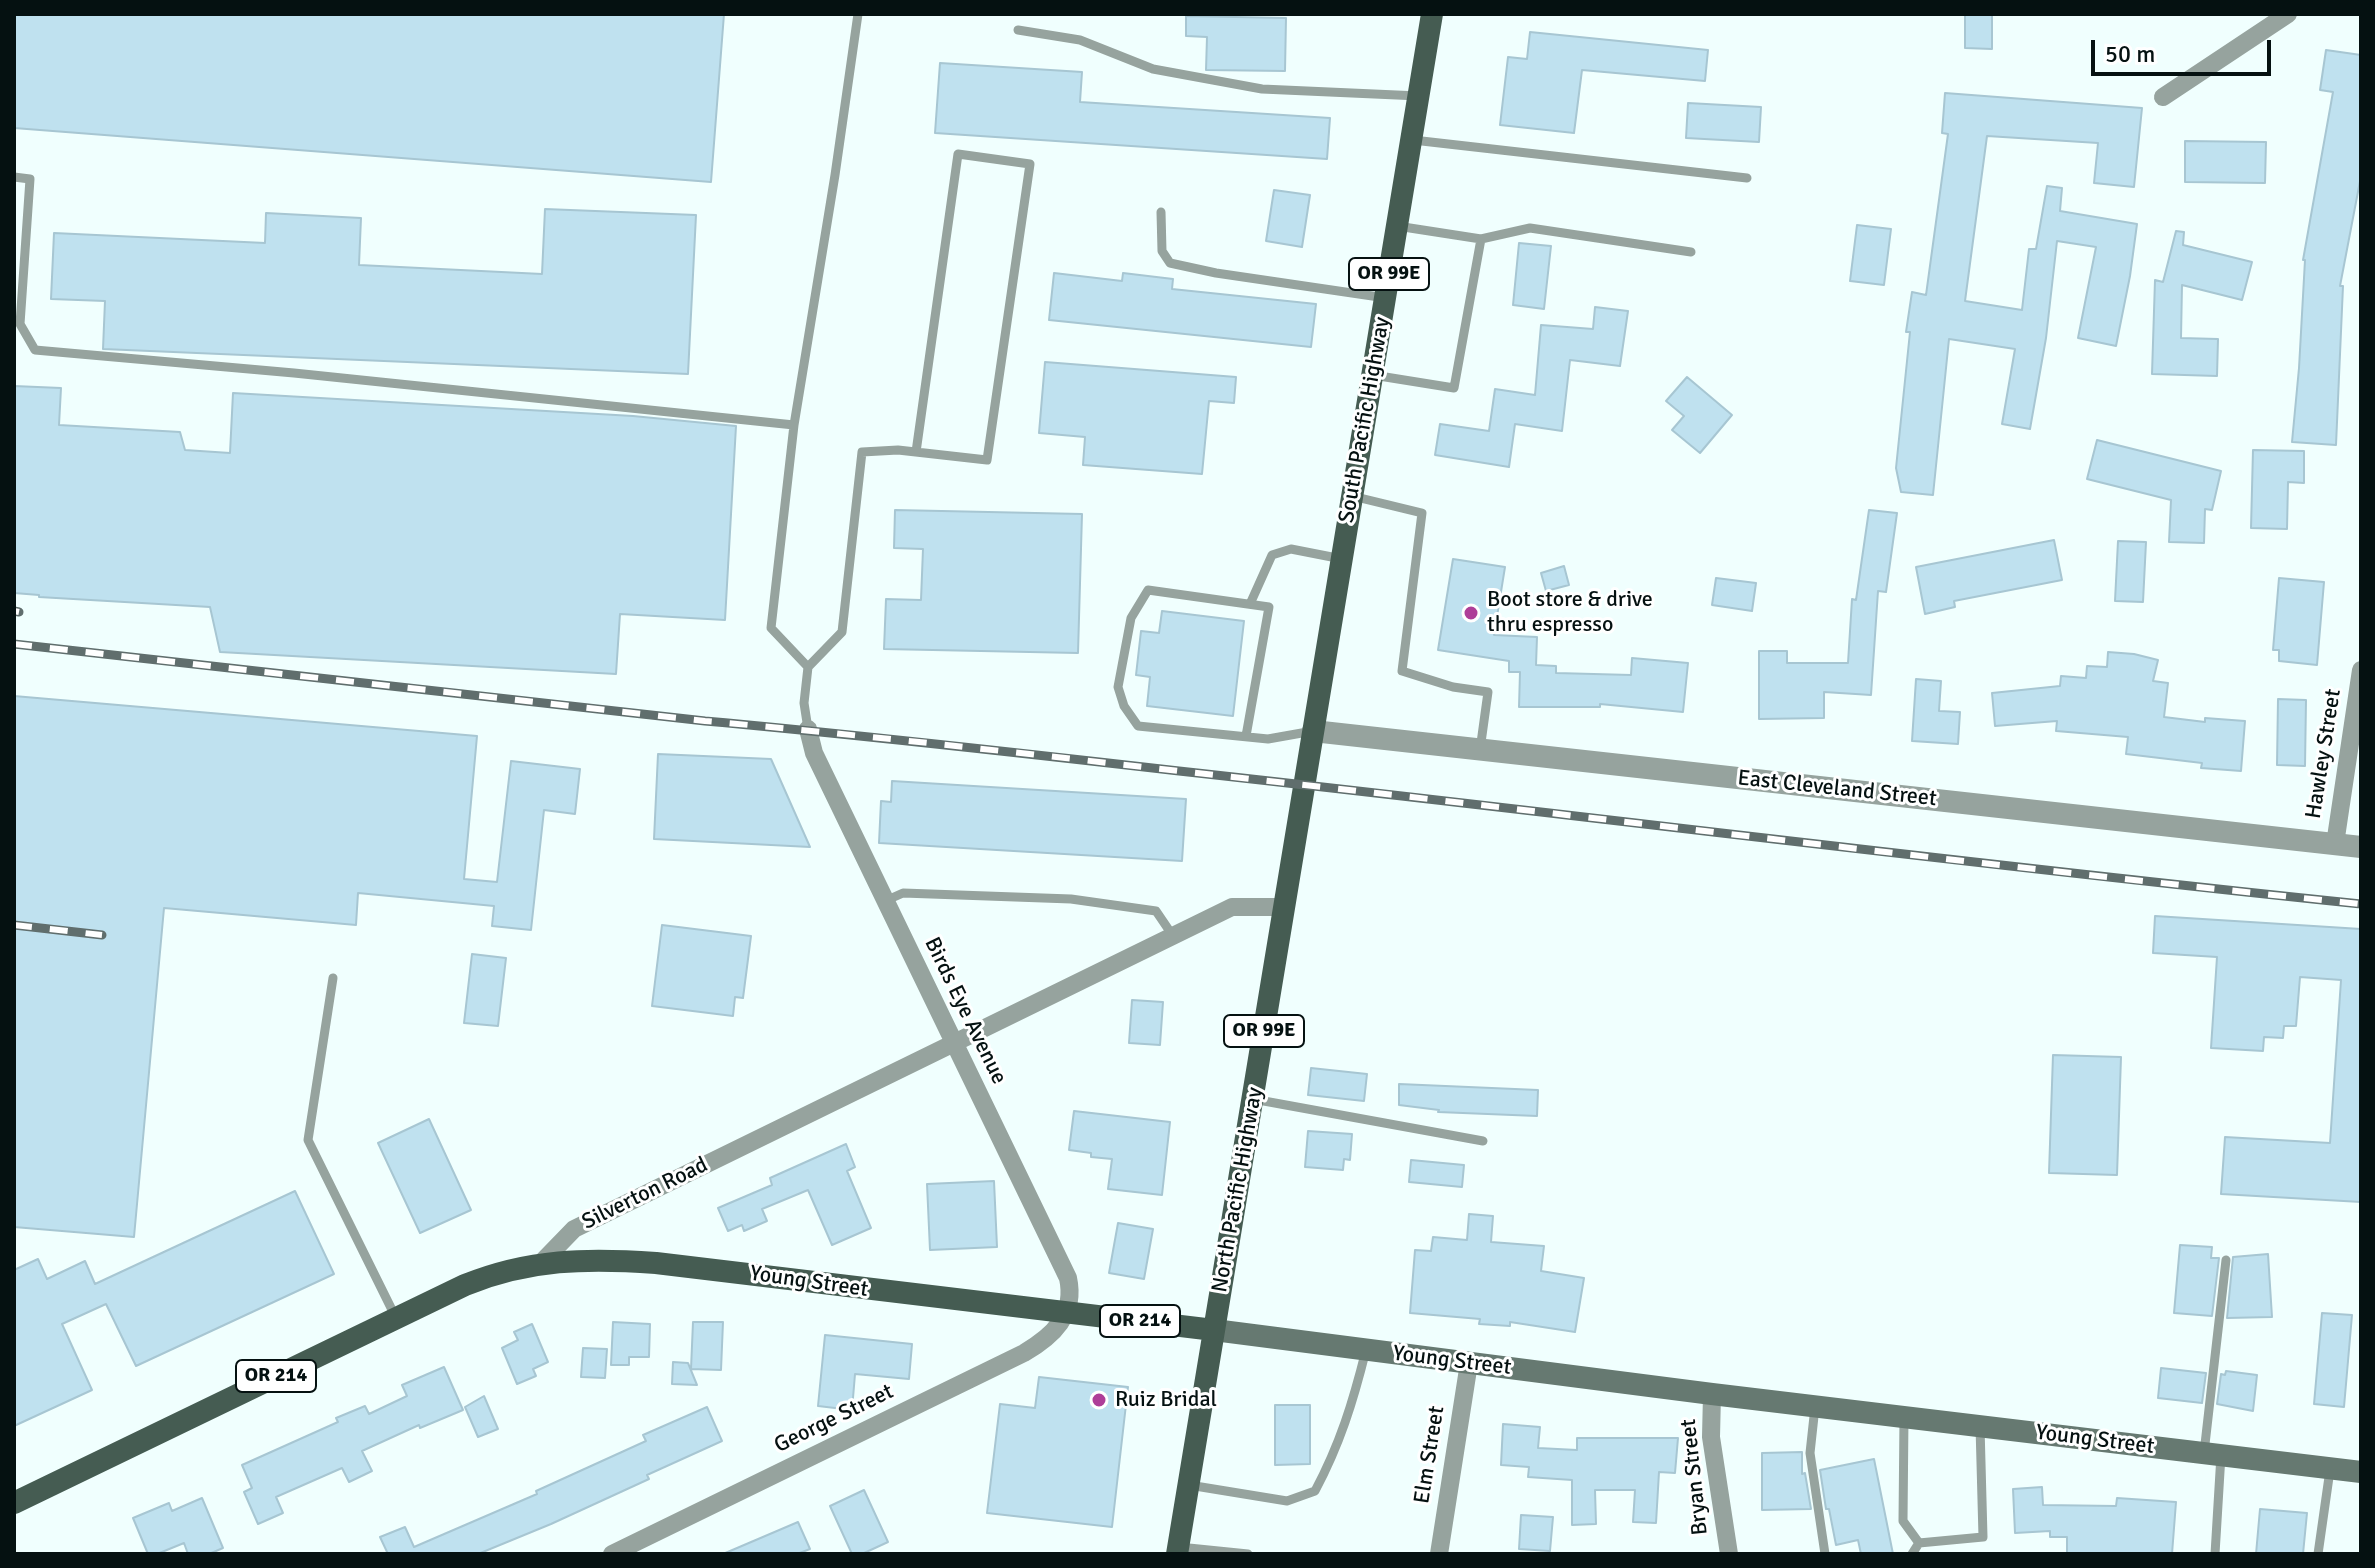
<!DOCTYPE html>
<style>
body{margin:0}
#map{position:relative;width:2375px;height:1568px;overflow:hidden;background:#f0fffe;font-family:Signika,sans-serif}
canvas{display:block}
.frame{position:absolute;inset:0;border:16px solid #051111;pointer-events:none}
.scale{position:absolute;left:2091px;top:40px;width:180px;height:36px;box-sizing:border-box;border:4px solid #051111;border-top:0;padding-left:10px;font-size:24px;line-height:28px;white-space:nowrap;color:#051111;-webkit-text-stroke:6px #fff;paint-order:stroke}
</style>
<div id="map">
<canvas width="2375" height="1568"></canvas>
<div class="frame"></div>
<div class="scale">50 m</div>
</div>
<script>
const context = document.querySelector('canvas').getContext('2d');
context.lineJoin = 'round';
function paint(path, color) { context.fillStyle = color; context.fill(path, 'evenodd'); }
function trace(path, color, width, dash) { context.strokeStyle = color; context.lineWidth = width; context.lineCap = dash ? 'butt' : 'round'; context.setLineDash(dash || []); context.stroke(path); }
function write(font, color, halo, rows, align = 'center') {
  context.font = font + ' Signika,sans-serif'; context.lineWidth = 6; context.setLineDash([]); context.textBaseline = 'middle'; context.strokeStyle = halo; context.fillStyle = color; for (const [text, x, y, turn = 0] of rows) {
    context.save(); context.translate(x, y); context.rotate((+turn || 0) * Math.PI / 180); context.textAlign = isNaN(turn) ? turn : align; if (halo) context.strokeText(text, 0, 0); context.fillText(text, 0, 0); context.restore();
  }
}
const building = new Path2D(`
 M 14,14 L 724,14 L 711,182 L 14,128 Z
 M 1965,14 L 1992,14 L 1992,49 L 1965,48 Z
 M 1186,16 L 1286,18 L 1285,71 L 1206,70 L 1207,37 L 1186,36 Z
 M 1530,32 L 1708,50 L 1705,81 L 1582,70 L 1574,133 L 1500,125 L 1508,57 L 1527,59 Z
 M 2326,50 L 2361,55 L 2361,176 L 2340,286 L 2343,286 L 2336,445 L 2292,442 L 2299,368 L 2305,260 L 2303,260 L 2333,92 L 2320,90 Z
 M 940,63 L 1082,72 L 1080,102 L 1330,118 L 1327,159 L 935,133 Z
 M 1945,93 L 2142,108 L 2134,187 L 2094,183 L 2098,143 L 1987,136 L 1965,301 L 2022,310 L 2029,249 L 2036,249 L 2047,186 L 2062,188 L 2060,211 L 2137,224 L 2130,276 L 2116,346 L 2078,338 L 2096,247 L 2057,241 L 2046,338 L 2030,429 L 2002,424 L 2015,349 L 1949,339 L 1933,495 L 1901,492 L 1896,468 L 1910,332 L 1906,332 L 1912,292 L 1926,295 L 1948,134 L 1942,133 Z
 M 1688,103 L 1761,107 L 1759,142 L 1686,138 Z
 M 2185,141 L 2266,142 L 2265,183 L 2185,182 Z
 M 1274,190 L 1310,195 L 1302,247 L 1266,241 Z
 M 545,209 L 696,215 L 688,374 L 103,349 L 105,301 L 51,299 L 54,233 L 265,243 L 266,213 L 361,218 L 359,265 L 542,274 Z
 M 1857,225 L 1891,229 L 1884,285 L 1850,281 Z
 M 2176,231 L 2184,232 L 2183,245 L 2252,262 L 2242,300 L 2182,285 L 2181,338 L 2218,339 L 2217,376 L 2152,374 L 2155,280 L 2163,282 Z
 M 1519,243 L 1551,246 L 1544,309 L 1513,305 Z
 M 1054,273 L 1122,281 L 1123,273 L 1173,279 L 1172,289 L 1316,304 L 1311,347 L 1049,320 Z
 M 1595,307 L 1628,311 L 1620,366 L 1570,360 L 1562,431 L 1515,424 L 1509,467 L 1435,455 L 1440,424 L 1489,431 L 1495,389 L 1535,395 L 1541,325 L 1593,329 Z
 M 1045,362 L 1236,377 L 1234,403 L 1209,401 L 1202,474 L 1083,465 L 1085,437 L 1039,433 Z
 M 1687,377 L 1732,415 L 1700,453 L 1672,430 L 1684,416 L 1666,401 Z
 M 14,386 L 61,388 L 59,425 L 180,432 L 185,450 L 230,453 L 233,393 L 633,416 L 736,426 L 725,620 L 620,614 L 616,674 L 220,652 L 210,607 L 39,597 L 39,595 L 14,593 Z
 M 2097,440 L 2221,471 L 2212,510 L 2205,509 L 2204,543 L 2169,542 L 2171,500 L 2087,479 Z
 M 2253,450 L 2304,451 L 2304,483 L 2288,482 L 2287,529 L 2251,528 Z
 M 895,510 L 1082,514 L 1078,653 L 884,649 L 886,599 L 921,600 L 923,549 L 894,548 Z
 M 1869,510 L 1897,513 L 1886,592 L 1878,591 L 1871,695 L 1824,692 L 1824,718 L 1759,719 L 1759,651 L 1787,651 L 1787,663 L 1848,663 L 1852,599 L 1856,600 Z
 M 2054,540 L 2062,580 L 1954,601 L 1955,607 L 1925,614 L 1916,567 Z
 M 2118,541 L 2146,542 L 2143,602 L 2115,601 Z
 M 1453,559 L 1505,567 L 1494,635 L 1537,637 L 1536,665 L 1556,666 L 1556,673 L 1631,675 L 1632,658 L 1688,663 L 1683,712 L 1600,704 L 1600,707 L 1519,707 L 1520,672 L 1509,672 L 1509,661 L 1438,650 Z
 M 1564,566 L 1569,585 L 1546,591 L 1541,573 Z
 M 1716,578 L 1756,583 L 1752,611 L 1712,605 Z
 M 2279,578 L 2324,582 L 2317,665 L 2279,661 L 2279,650 L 2273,650 Z
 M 1162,611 L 1244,621 L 1233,716 L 1147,706 L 1150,677 L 1136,675 L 1141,631 L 1159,633 Z
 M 2108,652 L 2134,654 L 2158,660 L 2153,681 L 2168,683 L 2164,717 L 2205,722 L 2205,718 L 2245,721 L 2241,771 L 2201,768 L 2202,763 L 2126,754 L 2128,737 L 2056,731 L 2057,721 L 1995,726 L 1992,693 L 2060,686 L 2061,676 L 2086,678 L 2087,666 L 2107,667 Z
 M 1916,679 L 1941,681 L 1939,711 L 1960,712 L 1958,744 L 1912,741 Z
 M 14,696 L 477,736 L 464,879 L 497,882 L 511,761 L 580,769 L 575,814 L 544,810 L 531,930 L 492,926 L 494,906 L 358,893 L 356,925 L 164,908 L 134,1237 L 14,1227 Z
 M 2278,699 L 2306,700 L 2305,766 L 2277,765 Z
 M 658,754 L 771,759 L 810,847 L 654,839 Z
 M 892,781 L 1186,799 L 1182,861 L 879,843 L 881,801 L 891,802 Z
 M 2155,916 L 2361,929 L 2361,1202 L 2221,1194 L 2225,1137 L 2330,1143 L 2341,980 L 2300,977 L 2296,1026 L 2284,1026 L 2283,1038 L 2264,1037 L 2263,1051 L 2211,1048 L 2217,957 L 2153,953 Z
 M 662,925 L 751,936 L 743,998 L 735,997 L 733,1016 L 652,1006 Z
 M 472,954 L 506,958 L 498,1026 L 464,1023 Z
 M 1132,1000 L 1163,1002 L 1160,1045 L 1129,1043 Z
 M 2053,1055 L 2121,1057 L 2117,1175 L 2049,1173 Z
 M 1311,1068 L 1367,1074 L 1364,1101 L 1308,1095 Z
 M 1399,1084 L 1538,1090 L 1537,1116 L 1438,1112 L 1439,1110 L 1399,1105 Z
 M 1074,1111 L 1170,1122 L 1162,1195 L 1108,1189 L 1112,1159 L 1091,1157 L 1091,1153 L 1069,1150 Z
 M 429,1119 L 471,1210 L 420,1233 L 378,1143 Z
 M 1308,1131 L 1352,1134 L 1350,1160 L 1344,1159 L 1343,1170 L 1305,1167 Z
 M 846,1144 L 855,1167 L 847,1171 L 871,1228 L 832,1245 L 808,1190 L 762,1209 L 767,1221 L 744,1231 L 742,1225 L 728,1231 L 718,1208 L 772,1185 L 770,1178 Z
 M 1411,1160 L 1464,1165 L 1462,1187 L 1409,1182 Z
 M 994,1181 L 997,1247 L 930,1250 L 927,1184 Z
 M 295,1191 L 334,1274 L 136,1366 L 106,1304 L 62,1324 L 92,1390 L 14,1426 L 14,1270 L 38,1259 L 47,1279 L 85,1261 L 95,1284 Z
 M 1469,1214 L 1493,1216 L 1491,1242 L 1544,1246 L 1541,1271 L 1584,1278 L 1575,1332 L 1510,1322 L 1510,1326 L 1479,1324 L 1480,1319 L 1410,1313 L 1415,1250 L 1431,1251 L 1433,1237 L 1467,1240 Z
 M 1118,1223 L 1153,1229 L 1144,1279 L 1109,1273 Z
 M 2180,1245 L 2212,1247 L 2211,1258 L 2219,1258 L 2212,1316 L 2174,1313 Z
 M 2268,1254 L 2272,1317 L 2227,1318 L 2233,1257 Z
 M 2322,1313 L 2352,1315 L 2344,1407 L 2314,1404 Z
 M 613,1322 L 650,1324 L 649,1357 L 629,1357 L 629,1365 L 611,1365 Z
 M 693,1322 L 723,1322 L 721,1370 L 691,1369 Z
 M 532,1324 L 548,1362 L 533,1369 L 536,1376 L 517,1384 L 502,1348 L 518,1340 L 514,1332 Z
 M 825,1335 L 912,1344 L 909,1379 L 855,1374 L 852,1410 L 818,1406 Z
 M 583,1348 L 607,1349 L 605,1378 L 581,1377 Z
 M 673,1362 L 688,1363 L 697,1385 L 672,1384 Z
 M 444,1367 L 463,1410 L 420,1428 L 419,1425 L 362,1451 L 372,1471 L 349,1482 L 342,1468 L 276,1497 L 283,1513 L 258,1524 L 244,1492 L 252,1488 L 242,1465 L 338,1422 L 336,1418 L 365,1406 L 369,1414 L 407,1396 L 402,1385 Z
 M 2161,1368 L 2206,1373 L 2202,1403 L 2158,1398 Z
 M 2226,1371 L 2257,1375 L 2253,1411 L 2217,1404 L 2221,1374 L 2225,1375 Z
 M 1039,1377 L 1128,1387 L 1112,1527 L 987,1513 L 1000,1404 L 1035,1408 Z
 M 484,1396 L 498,1429 L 478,1437 L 465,1407 Z
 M 1275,1405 L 1310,1405 L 1310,1464 L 1275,1465 Z
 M 707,1407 L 722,1441 L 647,1475 L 649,1479 L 551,1524 L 478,1554 L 388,1554 L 380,1537 L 405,1527 L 414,1547 L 537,1494 L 536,1491 L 646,1441 L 643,1435 Z
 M 1503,1424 L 1540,1427 L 1538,1448 L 1577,1450 L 1577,1438 L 1678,1438 L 1675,1473 L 1659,1472 L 1656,1523 L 1633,1522 L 1635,1490 L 1595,1490 L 1596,1524 L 1572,1525 L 1572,1480 L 1528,1477 L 1529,1467 L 1501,1465 Z
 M 1802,1452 L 1802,1474 L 1805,1473 L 1811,1509 L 1762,1510 L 1762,1453 Z
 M 1874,1459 L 1893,1554 L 1861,1554 L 1858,1540 L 1836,1545 L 1829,1509 L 1826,1509 L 1820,1470 Z
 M 2042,1487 L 2043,1505 L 2116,1506 L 2117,1498 L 2176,1502 L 2172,1554 L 2067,1554 L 2067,1537 L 2050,1537 L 2050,1531 L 2015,1533 L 2013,1489 Z
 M 864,1490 L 888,1542 L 862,1554 L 852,1554 L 830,1506 Z
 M 202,1498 L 223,1548 L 209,1554 L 188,1554 L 184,1543 L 157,1554 L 148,1554 L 133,1518 L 169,1503 L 172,1511 Z
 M 2260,1509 L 2307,1513 L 2303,1554 L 2256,1554 Z
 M 1521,1515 L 1553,1517 L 1550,1551 L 1519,1549 Z
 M 798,1522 L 810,1549 L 797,1554 L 723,1554 Z`);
paint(building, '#bfe1ef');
trace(building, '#a7c6d2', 2);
trace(new Path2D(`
 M 1018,30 L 1080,40 L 1153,69 L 1262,89 L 1419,96
 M 1413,140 L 1747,178
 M 14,177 L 30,179 L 20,324 L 35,350 L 294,373 L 794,425
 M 1161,212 L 1162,251 L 1170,263 L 1216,273 L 1386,298
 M 1397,226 L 1481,239 L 1530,228 L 1691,252
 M 1373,375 L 1454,388 L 1481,239
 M 1352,496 L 1422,513 L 1402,671 L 1453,687 L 1488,692 L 1480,750
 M 1250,604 L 1272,555 L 1291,549 L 1342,559
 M 808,667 L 842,632 L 862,452 L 898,450 L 987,460 L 1030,164 L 958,154 L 916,452
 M 808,729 L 804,703 L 808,667 L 771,628 L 794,425 L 835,175 L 858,14
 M 1246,736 L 1269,607 L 1148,590 L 1131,618 L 1118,687 L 1124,706 L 1138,726 L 1268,739 L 1313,731
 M 885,901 L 903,893 L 1071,899 L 1156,911 L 1173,936
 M 333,978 L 308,1140 L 396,1318
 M 1253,1099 L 1483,1141
 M 1815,1407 L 1810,1453 L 1825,1554
 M 1904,1417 L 1903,1521 L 1919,1543
 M 2204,1453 L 2226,1260
 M 1189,1485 L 1287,1501 L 1315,1491 C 1340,1444 1353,1402 1366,1350
 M 1179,1547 L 1248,1554
 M 1912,1554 L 1919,1543 L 1983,1537 L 1980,1426
 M 2215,1554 L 2221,1455
 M 2318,1554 L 2330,1470`), '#96a39e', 9);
trace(new Path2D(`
 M 2163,97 L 2288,14
 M 2335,844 L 2361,670
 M 542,1262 L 574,1229 L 1232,907 L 1285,907
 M 1712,1394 L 1711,1437 L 1729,1554
 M 612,1554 L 1024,1353 C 1053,1336 1076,1315 1068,1278 L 814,753 L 808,729
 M 1439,1554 L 1469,1363`), '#96a39e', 18);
trace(new Path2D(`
 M 1313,731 L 2361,847`), '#96a39e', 22);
trace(new Path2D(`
 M 1214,1330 L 1712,1394 L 2361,1472`), '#667971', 22);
trace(new Path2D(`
 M 14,1503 L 465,1285 C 529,1259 587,1258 656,1263 L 1214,1330
 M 1177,1554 L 1432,14`), '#455c52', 22);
const rail = new Path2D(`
 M 14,611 L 19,612
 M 14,644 L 705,721 C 863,735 1021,753 1179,771 C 1573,814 1967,864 2361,904
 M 14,925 L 102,935`);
trace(rail, '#606e6d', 9);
trace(rail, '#fff', 6, [18]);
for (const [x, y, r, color] of [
 [1471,613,8,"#ae3d98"],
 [1099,1400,8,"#ae3d98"]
]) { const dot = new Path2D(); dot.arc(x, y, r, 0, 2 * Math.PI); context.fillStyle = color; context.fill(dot); trace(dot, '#fff', 3); }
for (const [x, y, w] of [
 [1389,274,80],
 [1264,1031,80],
 [1140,1321,80],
 [276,1376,80]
]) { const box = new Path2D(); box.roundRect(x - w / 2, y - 16, w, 32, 6); context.fillStyle = '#fff'; context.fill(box); trace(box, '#051111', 2); }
write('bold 20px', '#051111', null, [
 ["OR 99E",1389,274],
 ["OR 99E",1264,1031],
 ["OR 214",1140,1321],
 ["OR 214",276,1376]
]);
write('22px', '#051111', '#fff', [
 ["South Pacific Highway",1365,420,-80],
 ["Hawley Street",2324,754,-81],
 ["East Cleveland Street",1837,789,6],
 ["Birds Eye Avenue",965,1011,64],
 ["North Pacific Highway",1238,1190,-80],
 ["Silverton Road",645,1194,-26],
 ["Young Street",809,1282,8],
 ["Young Street",1452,1361,7],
 ["George Street",834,1419,-26],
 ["Young Street",2095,1440,7],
 ["Elm Street",1430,1455,-81],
 ["Bryan Street",1695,1477,-96]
]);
write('22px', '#051111', '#fff', [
 ["Boot store & drive",1487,600],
 ["thru espresso",1487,625],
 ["Ruiz Bridal",1115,1400]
], 'left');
</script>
